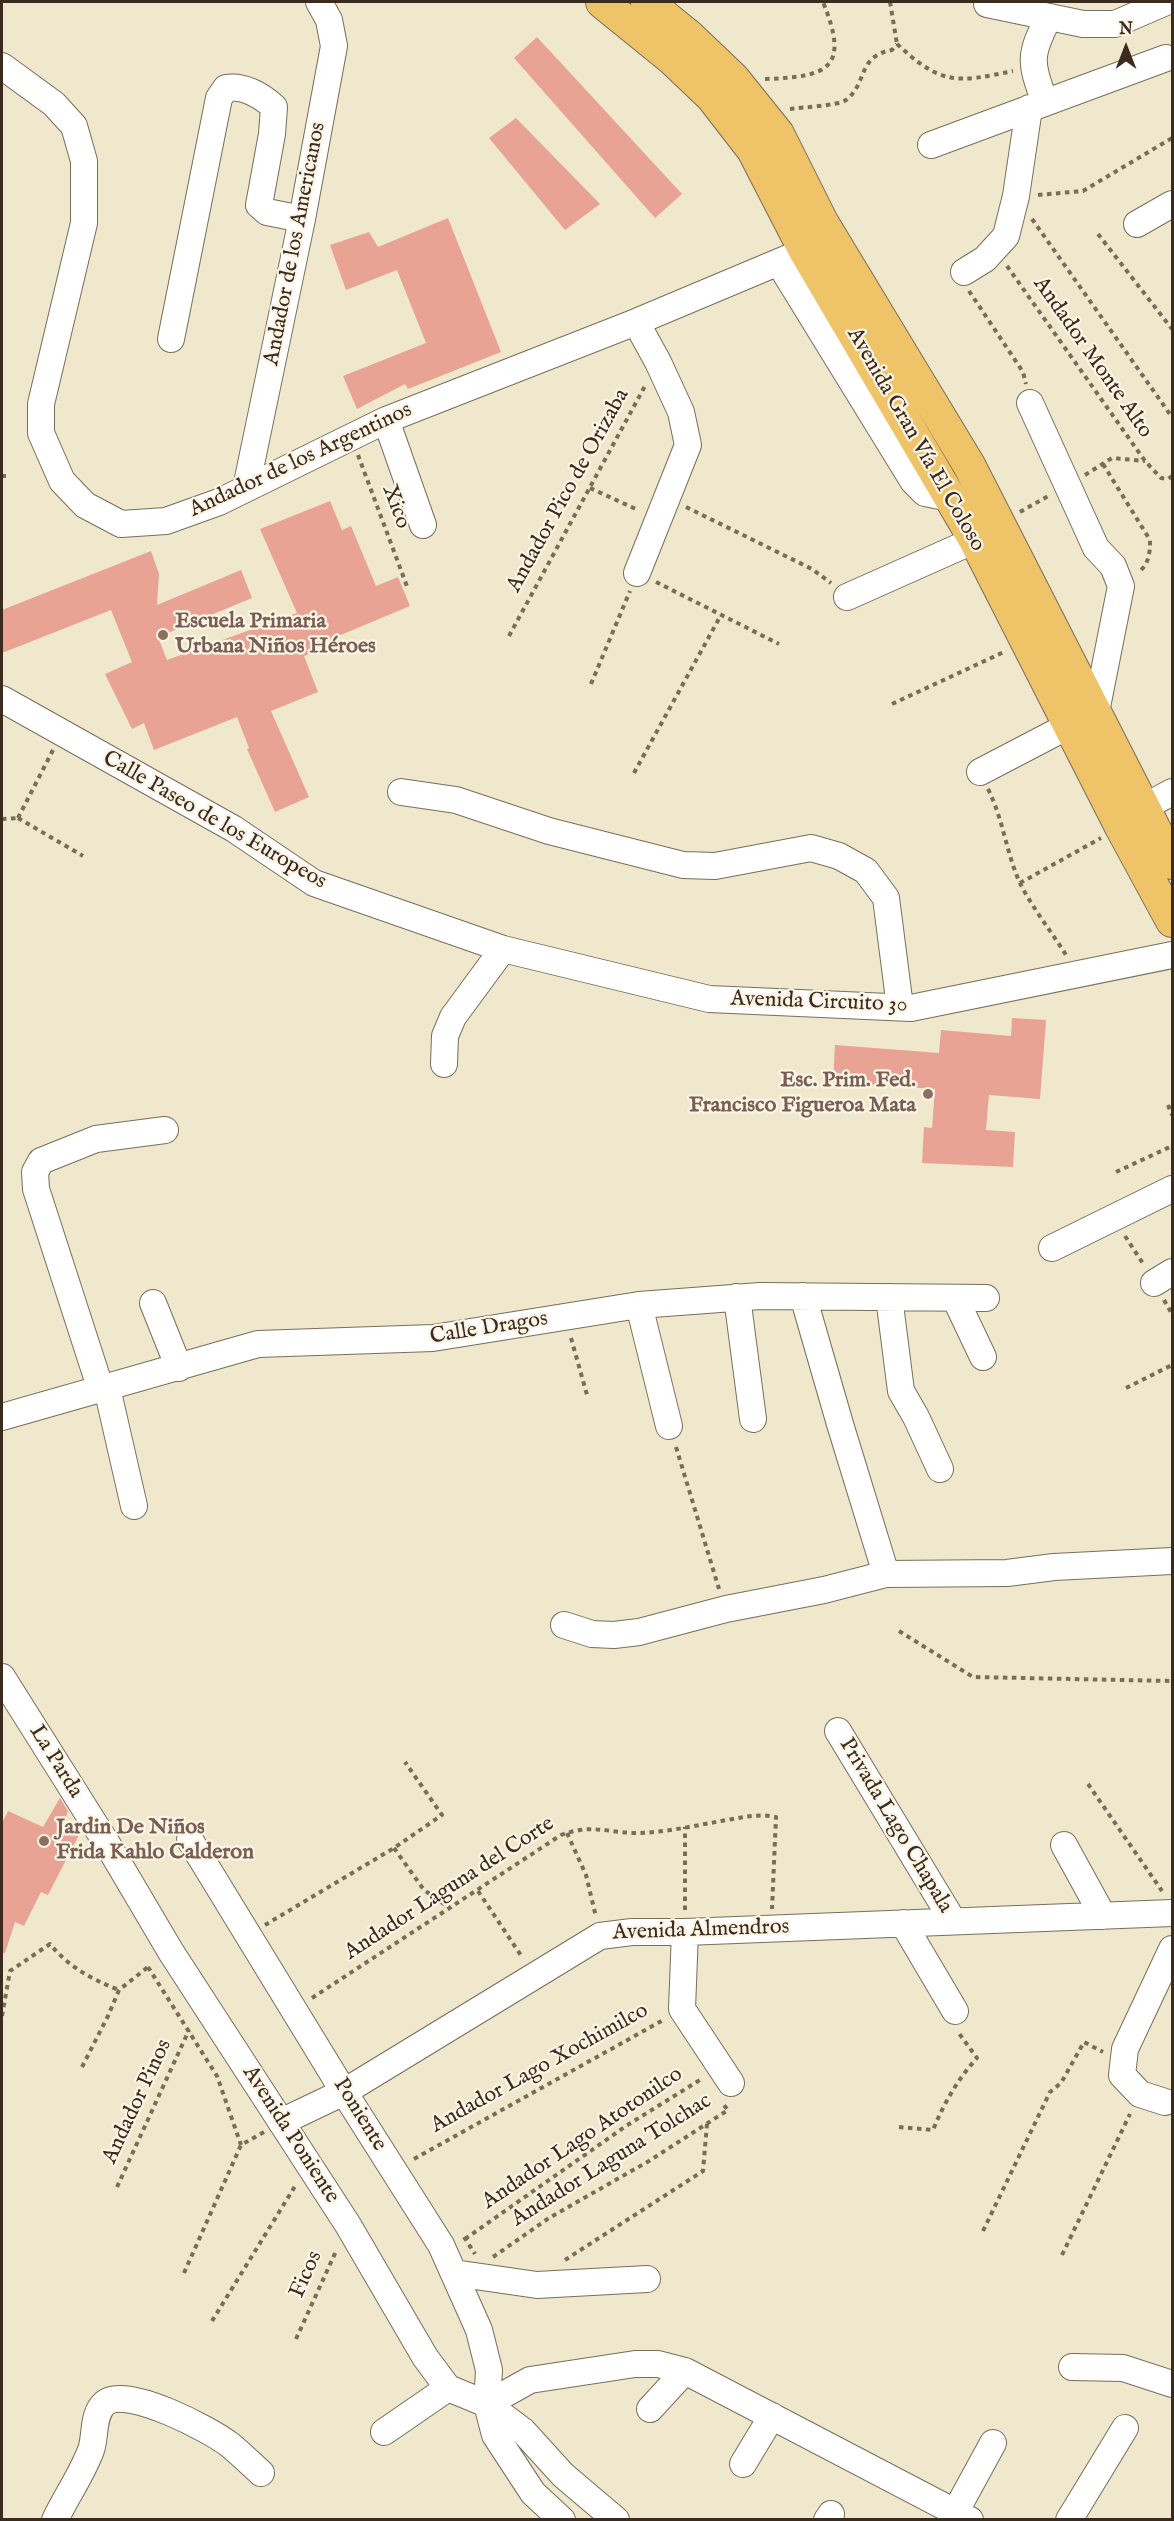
<!DOCTYPE html>
<meta charset="utf-8">
<style>
body{margin:0}
#map{position:relative;width:1174px;height:2521px;overflow:hidden;background:#efe8cc;font-family:"IM FELL English",serif}
canvas{display:block}
.frame{position:absolute;inset:0;border:3px solid #3b2a1e;pointer-events:none}
.north{position:absolute;left:1096px;top:18px;width:60px;height:60px;-webkit-text-stroke:4px #fcf5e5;paint-order:stroke;rotate:0deg;font-size:16px;font-weight:700;line-height:24px;text-align:center;color:#3b2a1e}
.north::after{content:'';display:block;margin:auto;width:21px;height:27px;background:#3b2a1e;clip-path:polygon(50% 0,100% 100%,50% 72%,0 100%)}
</style>
<div id="map">
<canvas width="1174" height="2521"></canvas>
<div class="frame"></div>
<div class="north">N</div>
</div>
<script>
const context = document.querySelector('canvas').getContext('2d');
context.lineJoin = 'round';
function paint(path, color) { context.fillStyle = color; context.fill(path, 'evenodd'); }
function trace(path, color, width, dash) { context.strokeStyle = color; context.lineWidth = width; context.lineCap = dash ? 'butt' : 'round'; context.setLineDash(dash || []); context.stroke(path); }
function write(font, color, halo, rows, align = 'center') {
  context.font = font + ' "IM FELL English",serif'; context.lineWidth = 4.5; context.setLineDash([]); context.textBaseline = 'middle'; context.strokeStyle = halo; context.fillStyle = color; for (const [text, x, y, turn = 0] of rows) {
    context.save(); context.translate(x, y); context.rotate((+turn || 0) * Math.PI / 180); context.textAlign = isNaN(turn) ? turn : align; if (halo) context.strokeText(text, 0, 0); context.fillText(text, 0, 0); context.restore();
  }
}
paint(new Path2D(`
 M 537,37 L 682,194 L 655,218 L 514,58 Z
 M 516,118 L 600,204 L 565,230 L 489,138 Z
 M 448,218 L 501,352 L 408,389 L 405,384 L 357,409 L 343,376 L 426,343 L 397,270 L 346,290 L 330,245 L 369,232 L 378,247 Z
 M 330,501 L 342,530 L 351,526 L 376,586 L 398,577 L 410,606 L 312,647 L 315,652 L 304,656 L 318,692 L 271,711 L 309,797 L 275,812 L 247,749 L 249,748 L 237,717 L 154,750 L 144,723 L 132,729 L 105,674 L 132,662 L 111,610 L 2,653 L 2,610 L 151,551 L 159,574 L 157,605 L 241,570 L 252,598 L 158,637 L 167,660 L 297,613 L 260,529 Z
 M 1012,1018 L 1046,1020 L 1040,1099 L 989,1095 L 986,1130 L 1015,1132 L 1013,1167 L 922,1163 L 924,1127 L 932,1128 L 935,1089 L 833,1082 L 835,1045 L 939,1053 L 941,1030 L 1011,1036 Z
 M 60,1798 L 68,1811 L 65,1820 L 79,1827 L 81,1831 L 48,1895 L 41,1892 L 24,1926 L 15,1922 L 5,1953 L 2,1953 L 2,1823 L 8,1811 L 43,1827 Z`), '#e9a394');
const minor = new Path2D(`
 M 987,4 L 1083,24 L 1115,24 L 1166,2
 M 2,66 L 54,104 L 74,126 L 84,161 L 84,223 L 41,404 L 41,433 L 62,481 L 85,505 L 121,524 L 166,521 L 219,502 L 386,420 L 636,322 L 805,251
 M 1045,103 C 1031,63 1028,57 1048,19
 M 931,145 L 1166,58
 M 1137,224 L 1172,204
 M 779,263 L 913,481 L 925,493 L 950,498
 M 964,272 L 985,259 L 1006,236 L 1016,196 L 1029,108
 M 636,322 L 658,362 L 681,412 L 688,445 L 637,573
 M 171,339 L 219,98 L 226,88 C 243,85 261,95 274,107 L 272,134 L 259,205 L 267,212 L 302,219
 M 1030,403 L 1096,548 L 1113,566 L 1121,586 L 1096,712
 M 386,420 L 423,525
 M 246,488 L 302,219 L 334,46 L 329,20 L 319,2
 M 847,597 L 975,540
 M 2,699 L 234,829 L 314,883 L 503,949 L 709,999 L 911,1008 L 1172,955
 M 980,772 L 1070,725
 M 401,792 L 456,800 L 549,831 L 683,865 L 715,866 L 811,848 L 839,856 L 866,871 L 886,898 L 900,1007
 M 1143,808 L 1172,792
 M 444,1064 L 445,1036 L 453,1017 L 503,949
 M 1052,1248 L 1172,1189
 M 1154,1283 L 1172,1272
 M 803,1296 L 840,1424 L 886,1574
 M 737,1297 L 753,1419
 M 889,1297 L 901,1391 L 916,1417 L 940,1469
 M 955,1298 L 983,1357
 M 153,1303 L 179,1368
 M 639,1305 L 669,1426
 M 107,1388 L 134,1506
 M 101,1390 L 36,1189 L 35,1172 L 41,1161 L 96,1139 L 165,1130
 M 2,1417 L 258,1344 L 433,1338 L 639,1305 L 760,1296 L 986,1298
 M 564,1625 L 592,1634 L 614,1635 L 639,1632 L 726,1609 L 824,1590 L 886,1574 L 1007,1573 L 1054,1567 L 1172,1561
 M 2,1677 L 109,1847 L 171,1952 L 348,2225 L 425,2357 L 448,2388 L 487,2404 L 523,2431 L 563,2475 L 616,2520
 M 838,1731 L 953,1921
 M 190,1840 L 344,2092 L 441,2245 L 479,2330 L 489,2370 L 487,2404 L 495,2435 L 533,2493 L 562,2520
 M 1064,1845 L 1103,1916
 M 903,1923 L 955,2011
 M 685,1932 L 682,2009 L 731,2083
 M 1165,2102 L 1140,2094 L 1122,2075 L 1125,2049 L 1172,1949
 M 281,2122 L 344,2092 L 600,1936 L 632,1932 L 685,1932 L 1172,1913
 M 454,2273 L 537,2285 L 647,2279
 M 1072,2367 L 1123,2368 L 1172,2384
 M 487,2404 L 530,2380 L 635,2364 L 658,2364 L 685,2371 L 970,2520
 M 650,2409 L 685,2371
 M 384,2432 L 448,2388
 M 743,2464 L 772,2416
 M 55,2520 C 66,2497 82,2474 91,2450 C 96,2436 92,2414 105,2403 C 126,2385 211,2430 230,2445 C 241,2454 251,2464 261,2473
 M 827,2520 L 831,2514
 M 951,2520 L 993,2443
 M 1069,2520 L 1125,2428`);
const major = new Path2D(`
 M 602,2 L 671,58 L 712,97 L 753,150 L 805,251 L 975,540 L 1121,827 L 1172,921
 M 647,2 L 690,37 L 733,78 L 778,134 L 822,222 L 969,465 L 1172,863`);
trace(minor, '#7a6c5b', 28);
trace(major, '#7a6c5b', 34);
trace(new Path2D(`
 M 890,2 L 897,44
 M 897,44 C 941,85 956,83 1013,71
 M 765,79 C 829,77 850,68 823,2
 M 790,109 C 803,107 837,106 846,100 C 868,83 857,56 892,50 L 897,44
 M 1038,195 L 1083,191 L 1172,138
 M 1032,219 L 1172,417
 M 1098,234 L 1172,329
 M 1007,266 L 1145,461 L 1161,478 L 1168,479 L 1172,476
 M 969,291 L 1023,372 L 1026,384
 M 358,455 L 408,589
 M 1103,464 L 1150,540 C 1150,554 1149,563 1139,572
 M 1085,475 L 1112,458 L 1145,461
 M 2,476 L 6,476
 M 590,488 L 638,510
 M 686,507 L 812,569 L 831,583
 M 1020,512 L 1050,495
 M 656,582 L 779,644
 M 509,636 L 645,386
 M 591,684 L 630,591
 M 892,704 L 1006,651
 M 634,773 L 721,615
 M 988,789 C 1003,819 1006,851 1019,881 C 1031,906 1051,931 1066,955
 M 18,818 L 53,750
 M 18,818 L 83,856
 M 2,819 L 18,818
 M 1020,883 L 1101,838
 M 1168,1105 L 1172,1115
 M 1116,1172 L 1172,1146
 M 1125,1236 L 1144,1265
 M 1164,1300 L 1172,1314
 M 571,1338 L 587,1395
 M 1126,1388 L 1172,1365
 M 676,1447 L 719,1589
 M 899,1631 L 973,1677 L 1172,1681
 M 1088,1784 L 1162,1891
 M 567,1833 L 586,1875 L 596,1917
 M 394,1848 L 424,1890 L 451,1909
 M 478,1891 L 522,1957
 M 685,1910 L 685,1827
 M 265,1925 L 394,1848 L 442,1815 L 405,1762
 M 148,1967 L 217,2076 L 241,2145
 M 312,1998 L 561,1835 C 590,1824 606,1832 634,1833 C 663,1833 693,1826 721,1821 C 740,1818 758,1813 776,1817 L 772,1909
 M 2,2016 L 10,1971 L 50,1944 C 69,1967 91,1979 119,1990
 M 82,2067 L 108,2016 L 119,1990 L 148,1967
 M 899,2127 L 933,2130 C 944,2103 958,2079 977,2058 L 958,2032
 M 414,2159 L 665,2019
 M 117,2187 L 189,2030
 M 983,2231 L 1050,2092 L 1061,2083 L 1084,2042 L 1103,2052
 M 464,2237 L 475,2254
 M 465,2239 L 626,2126 L 703,2078
 M 1062,2255 L 1130,2114
 M 493,2257 L 549,2218 L 649,2161 L 728,2110 L 722,2103
 M 565,2260 L 703,2171 L 707,2124
 M 184,2273 L 241,2145 L 264,2132
 M 212,2321 L 297,2183
 M 296,2339 L 337,2249`), '#7a6c5b', 4, [4.5, 4.5]);
trace(minor, '#fff', 26);
trace(major, '#efc469', 32);
for (const [x, y, r, color] of [
 [163,635,6,"#8d6e63"],
 [928,1094,6,"#8d6e63"],
 [44,1841,6,"#8d6e63"]
]) { const dot = new Path2D(); dot.arc(x, y, r, 0, 2 * Math.PI); context.fillStyle = color; context.fill(dot); trace(dot, '#fcf5e5', 2); }
write('22px', '#3b2a1e', '#fcf5e5', [
 ["Andador de los Americanos",296,244,-79],
 ["Andador Monte Alto",1092,358,55],
 ["Avenida Gran Vía El Coloso",915,440,60],
 ["Andador de los Argentinos",301,461,-25],
 ["Andador Pico de Orizaba",569,491,-61],
 ["Xico",395,507,70],
 ["Calle Paseo de los Europeos",214,821,30],
 ["Avenida Circuito 30",819,1003,2],
 ["Calle Dragos",489,1329,-9],
 ["La Parda",55,1762,58],
 ["Privada Lago Chapala",895,1826,59],
 ["Andador Laguna del Corte",450,1889,-33],
 ["Avenida Almendros",701,1931,-2],
 ["Andador Lago Xochimilco",540,2069,-29],
 ["Andador Pinos",138,2102,-65],
 ["Poniente",359,2115,58],
 ["Avenida Poniente",290,2135,57],
 ["Andador Lago Atotonilco",583,2139,-34],
 ["Andador Laguna Tolchac",612,2161,-32],
 ["Ficos",307,2275,-66]
]);
write('bold 22px', '#785e54', '#fcf5e5', [
 ["Escuela Primaria",175,622],
 ["Urbana Niños Héroes",175,647],
 ["Esc. Prim. Fed.",916,1081,"right"],
 ["Francisco Figueroa Mata",916,1106,"right"],
 ["Jardin De Niños",56,1828],
 ["Frida Kahlo Calderon",56,1853]
], 'left');
</script>
